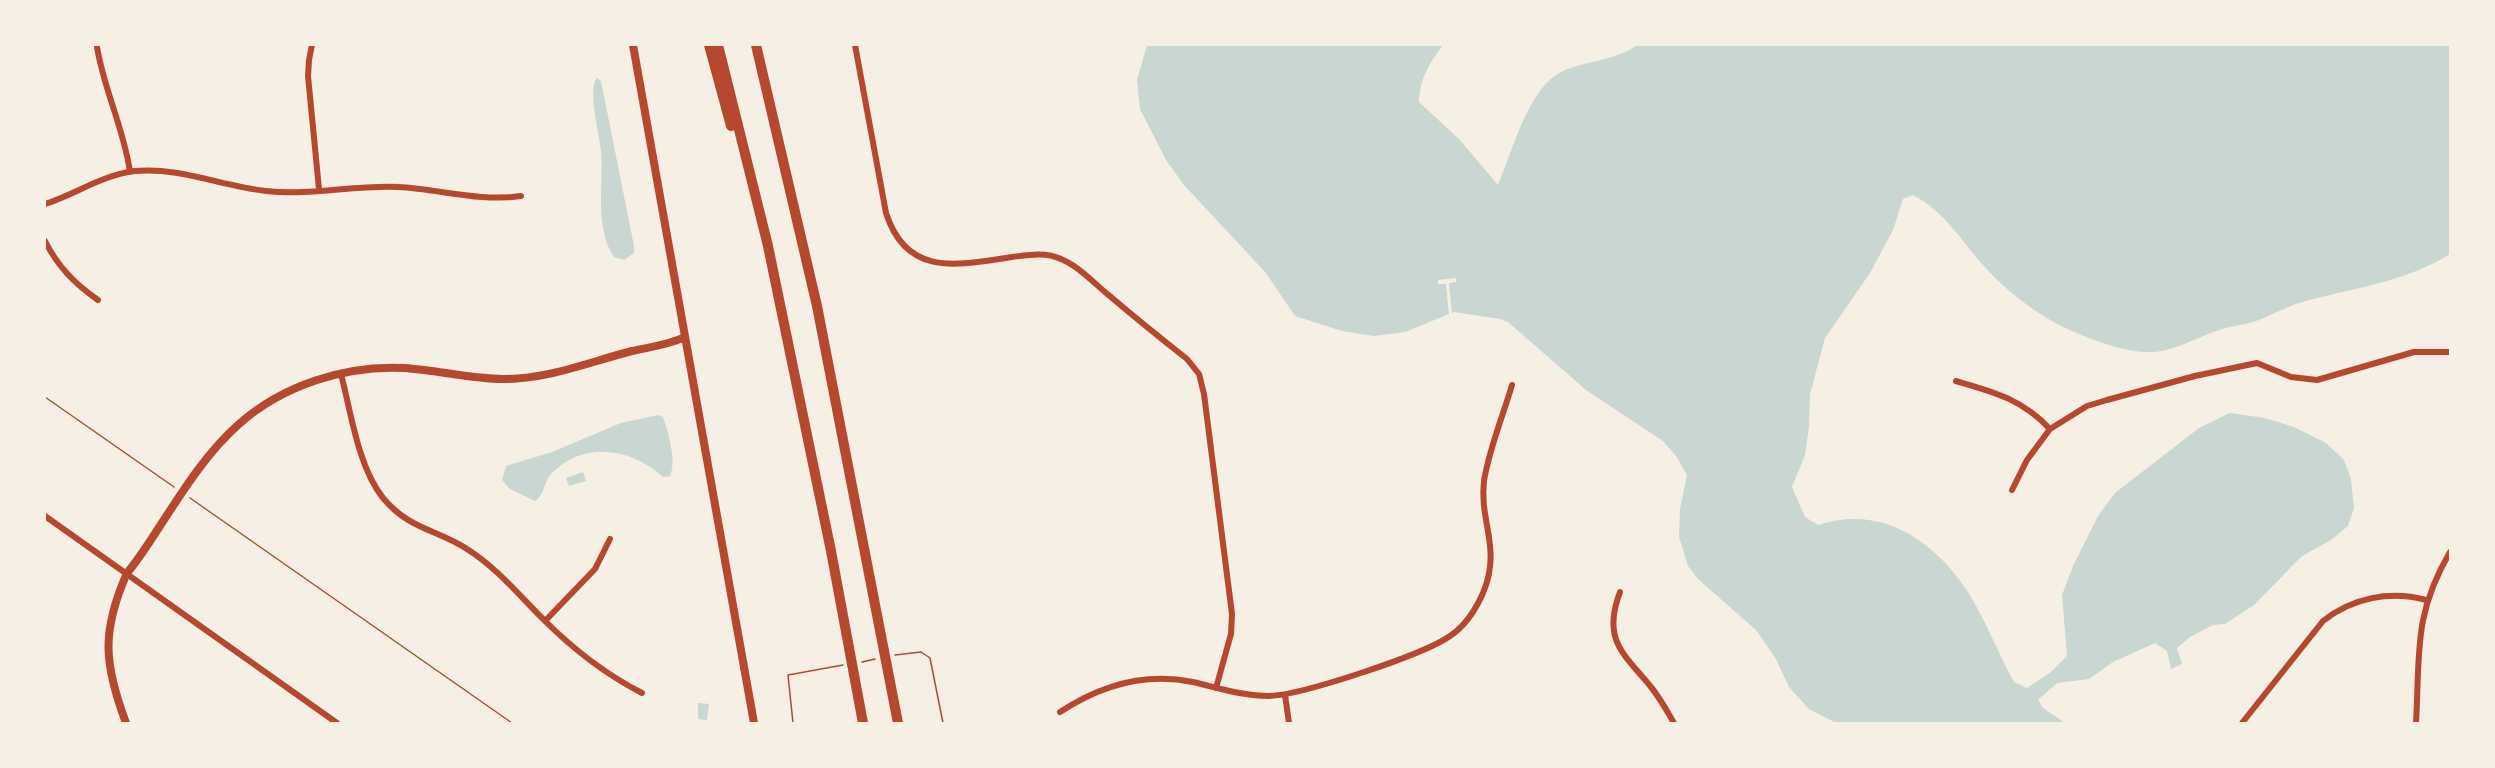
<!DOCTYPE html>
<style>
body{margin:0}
#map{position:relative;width:2495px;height:768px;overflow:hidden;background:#f6efe4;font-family:Literata,serif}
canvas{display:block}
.frame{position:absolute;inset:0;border:46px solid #f6efe4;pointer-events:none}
</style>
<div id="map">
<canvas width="2495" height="768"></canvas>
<div class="frame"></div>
</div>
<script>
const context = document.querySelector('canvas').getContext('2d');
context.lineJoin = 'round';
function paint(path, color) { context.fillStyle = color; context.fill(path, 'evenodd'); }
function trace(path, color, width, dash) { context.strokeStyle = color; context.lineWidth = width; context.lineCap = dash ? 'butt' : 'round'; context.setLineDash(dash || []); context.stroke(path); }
paint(new Path2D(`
 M 1147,45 L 1443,45 C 1429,64 1420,78 1419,102 L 1460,140 L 1498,185 C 1513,151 1528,87 1563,71 C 1588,60 1615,61 1637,45 L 2450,45 L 2450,254 C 2404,283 2351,288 2299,303 C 2283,308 2269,317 2253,322 C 2243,325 2232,326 2222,329 C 2196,337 2172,354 2144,352 C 2117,351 2064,330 2042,315 C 2020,301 2001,285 1983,265 C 1961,240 1944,211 1913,195 L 1903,199 L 1893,230 L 1870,273 L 1825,338 L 1810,394 L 1809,427 L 1805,455 L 1792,487 L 1805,517 L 1818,525 C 1881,504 1934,540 1968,592 C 1986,621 1998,653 2014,682 L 2027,688 L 2051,672 L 2067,656 L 2062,595 L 2073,566 L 2098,516 L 2115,493 L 2199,428 L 2230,413 L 2265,418 L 2294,427 L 2326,443 L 2344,460 L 2351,479 L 2354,508 L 2348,526 L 2331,540 L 2302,556 L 2254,605 L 2225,624 L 2213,625 L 2190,637 L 2177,648 L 2182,664 L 2171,669 L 2167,651 L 2155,643 L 2113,662 L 2089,679 L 2057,683 L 2038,700 L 2043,708 L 2065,723 L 1836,723 L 1809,709 L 1789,687 L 1776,659 L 1756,630 L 1698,579 L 1688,566 L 1679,537 L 1680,509 L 1687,475 L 1676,456 L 1663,441 L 1586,390 L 1508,322 L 1500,319 L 1454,312 L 1405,332 L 1374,336 L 1342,331 L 1295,316 L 1266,273 L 1184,185 L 1166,160 L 1140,109 L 1137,80 Z
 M 597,78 L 601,81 L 634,246 L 634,253 L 624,260 L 614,257 C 594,227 604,185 601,151 C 600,136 587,89 597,78 Z
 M 658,415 L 663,417 C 668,432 677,461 670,476 L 663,477 C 632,448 583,440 551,474 C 543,483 545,495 535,501 L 510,489 L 502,480 L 506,466 L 552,452 L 621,423 Z
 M 583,472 L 586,481 L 569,486 L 566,478 Z
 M 698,703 L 709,704 L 707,720 L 698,719 Z`), '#c9d6d2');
paint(new Path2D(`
 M 1456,278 L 1456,282 L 1449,283 L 1452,315 L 1449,315 L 1446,284 L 1438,284 L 1438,280 Z`), '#f6efe4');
trace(new Path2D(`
 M 45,397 L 174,487
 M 190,498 L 512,723
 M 895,655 L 921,652 L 930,658 L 943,723
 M 862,662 L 875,659
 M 793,723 L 788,675 L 843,665`), '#b5482f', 1.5);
trace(new Path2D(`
 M 312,45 L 309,60 L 308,76 L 319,189
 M 855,45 L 886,213 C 907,278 958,265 1012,257 C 1029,255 1045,252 1061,259 C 1078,266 1092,281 1105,292 C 1132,315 1159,337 1187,359 L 1199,374 L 1204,394 L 1232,614 L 1231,634 L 1216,688
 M 97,47 C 104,90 124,129 130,172
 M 45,204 C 76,194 102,175 135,171 C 180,167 221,186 266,191 C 309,196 354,185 398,187 C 439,189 480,202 521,196
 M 45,241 C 58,267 75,284 98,300
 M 341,374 C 351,412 358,467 383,498 C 410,530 436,529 467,549 C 497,568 519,595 544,620 C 572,648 607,675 642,693
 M 1956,381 C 1994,392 2022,399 2050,429
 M 2012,490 L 2027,460 L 2050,429 L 2087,406 L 2107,400 L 2195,376 L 2257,363 L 2291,377 L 2317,380 L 2414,352 L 2450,352
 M 45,516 L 337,723
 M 1620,592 C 1602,640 1623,653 1651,687 C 1660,698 1667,711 1674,723
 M 545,621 L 595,569 L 610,539
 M 1285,695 L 1289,723
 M 1060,712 C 1101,685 1145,672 1193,682 C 1219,688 1243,696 1269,696 C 1302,695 1423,655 1450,636 C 1465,626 1476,609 1483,593 C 1502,548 1479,522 1484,481 C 1489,449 1503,416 1512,385
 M 2242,723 L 2323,621 C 2352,598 2390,590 2426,600
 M 2416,723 C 2420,654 2413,615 2450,552`), '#b5482f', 6);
trace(new Path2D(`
 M 633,45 L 754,723
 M 126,723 C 104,664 101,632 127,573 C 138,560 147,546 156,532 C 181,494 205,454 239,424 C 283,385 346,365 404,368 C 437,370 470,379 503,379 C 549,379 589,362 632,351 C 650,347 668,345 685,337`), '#b5482f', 8);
trace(new Path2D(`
 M 709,45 L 731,126
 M 718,45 L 768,246 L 831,551 L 863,723
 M 756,45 L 817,306 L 898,723`), '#b5482f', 10);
</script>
